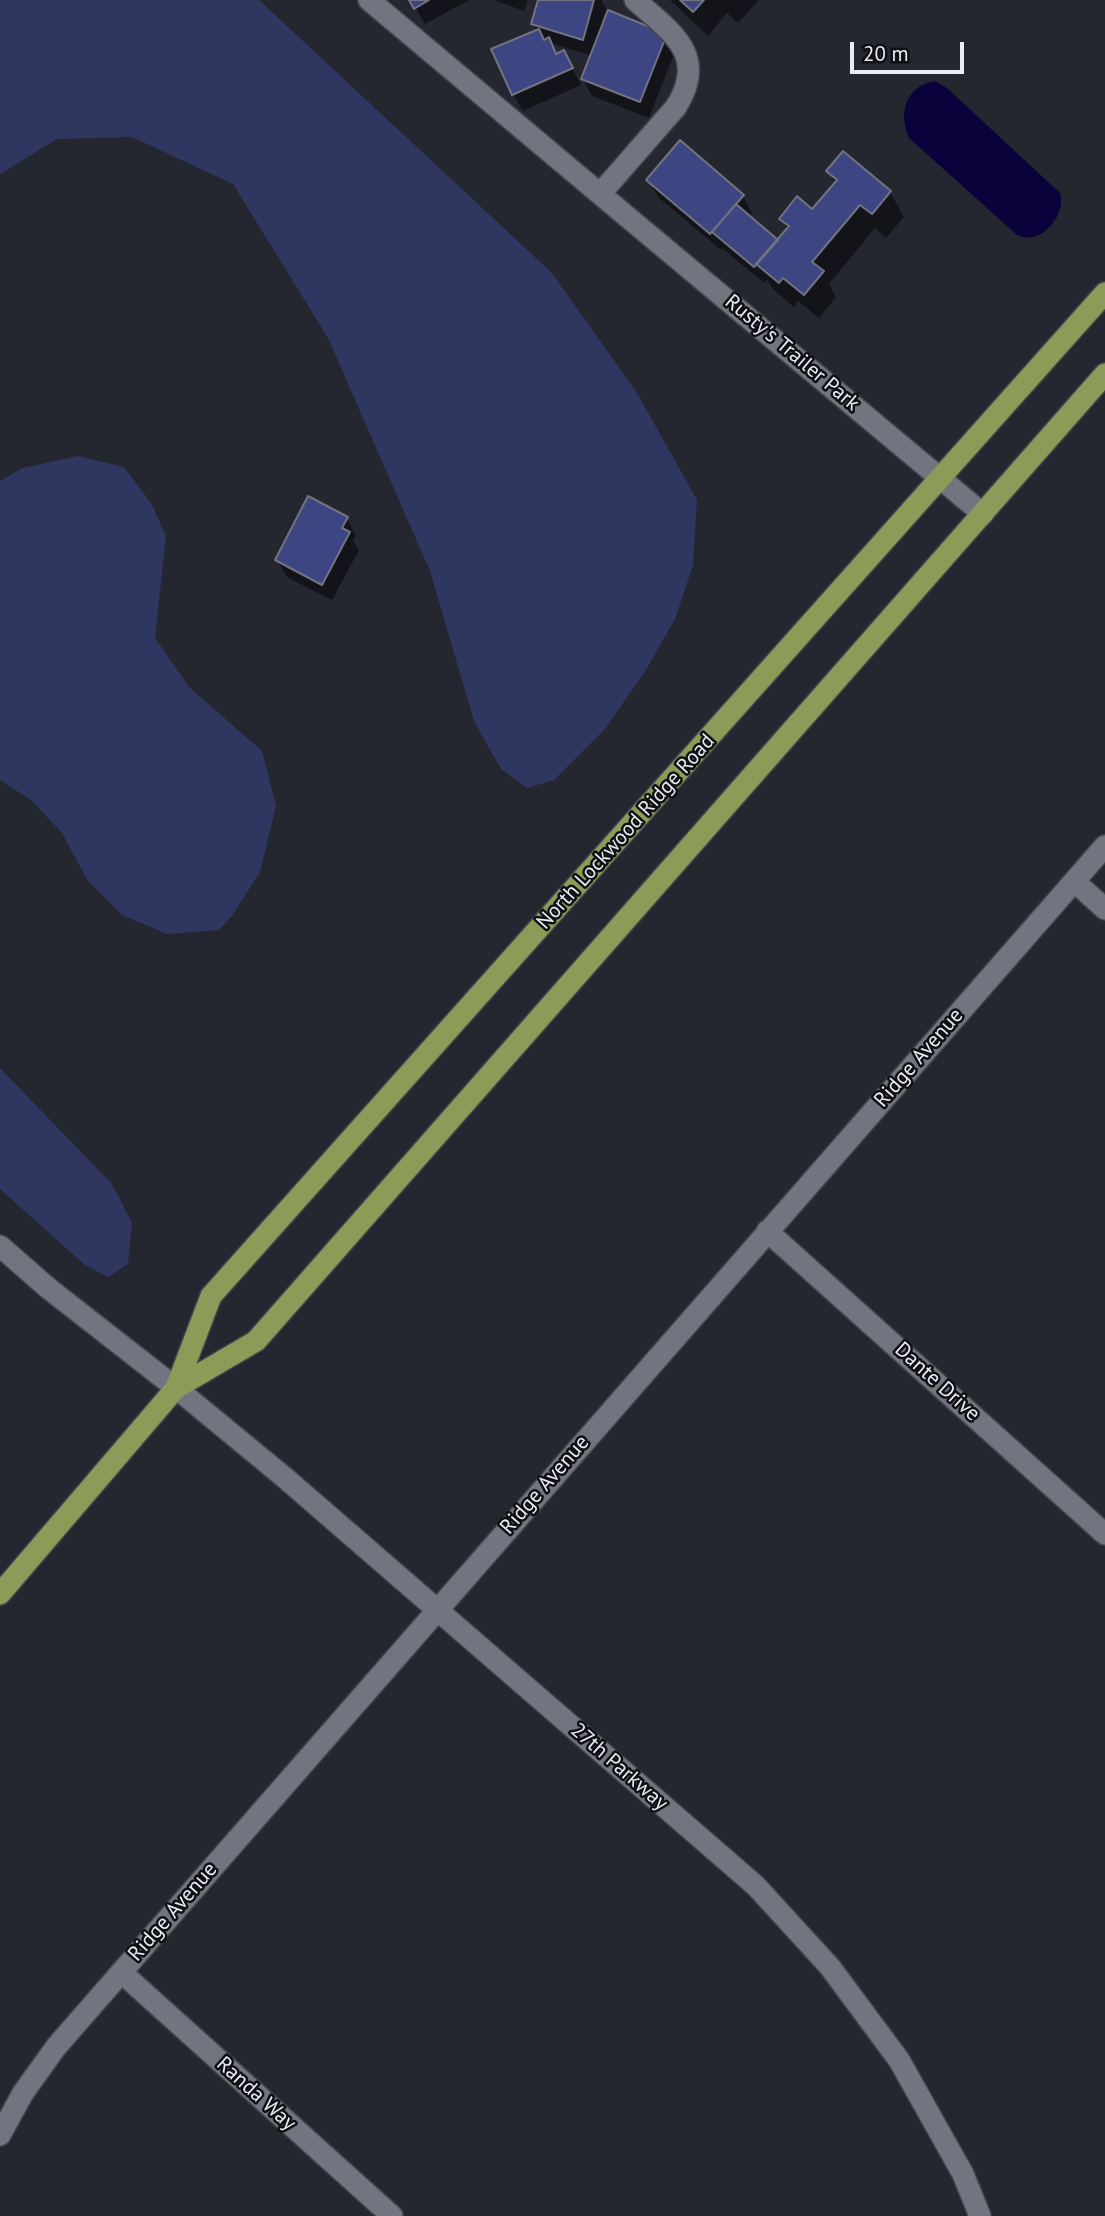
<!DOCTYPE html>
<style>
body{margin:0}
#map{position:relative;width:1105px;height:2216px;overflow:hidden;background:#252730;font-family:"PT Sans",sans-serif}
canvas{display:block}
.scale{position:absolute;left:850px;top:42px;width:114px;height:32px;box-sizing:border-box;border:4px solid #eaecf3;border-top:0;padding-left:9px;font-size:21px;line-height:24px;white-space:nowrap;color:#eaecf3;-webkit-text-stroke:5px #0f1014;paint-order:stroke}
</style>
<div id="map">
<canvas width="1105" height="2216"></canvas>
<div class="scale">20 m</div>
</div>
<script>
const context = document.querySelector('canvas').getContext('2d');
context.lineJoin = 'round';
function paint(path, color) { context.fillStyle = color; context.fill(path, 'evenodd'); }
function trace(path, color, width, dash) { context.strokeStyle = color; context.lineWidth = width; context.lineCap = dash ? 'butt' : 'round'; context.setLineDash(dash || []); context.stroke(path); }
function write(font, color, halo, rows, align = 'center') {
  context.font = font + ' "PT Sans",sans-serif'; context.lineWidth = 5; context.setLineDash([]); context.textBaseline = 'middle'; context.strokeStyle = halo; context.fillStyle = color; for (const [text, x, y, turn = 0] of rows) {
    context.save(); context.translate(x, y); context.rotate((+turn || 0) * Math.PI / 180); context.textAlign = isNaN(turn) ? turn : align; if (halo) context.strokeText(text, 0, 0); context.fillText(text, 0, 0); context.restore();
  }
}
paint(new Path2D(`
 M 0,0 L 259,0 L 552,273 L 637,393 L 697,500 L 693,565 L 675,619 L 644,673 L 604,730 L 554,780 L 527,788 L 501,769 L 474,721 L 430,571 L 328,338 L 233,184 L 132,137 L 57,139 L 0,174 Z
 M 78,456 L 124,467 L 151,503 L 166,536 L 155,638 L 190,688 L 262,751 L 276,806 L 260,872 L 232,916 L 219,930 L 167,934 L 122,915 L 88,881 L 62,833 L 31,800 L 0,780 L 0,481 L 23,468 Z
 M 0,1068 L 112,1184 L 132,1223 L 128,1264 L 108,1277 L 85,1265 L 0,1189 Z`), '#2f3660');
paint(new Path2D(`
 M 935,81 L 947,88 L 1060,193 C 1067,215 1040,247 1017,235 L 909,138 C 898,114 905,86 935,81 Z`), '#09023b');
paint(new Path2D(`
 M 411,0 L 469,0 L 425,24 Z
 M 494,0 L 528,0 L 524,11 Z
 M 540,0 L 601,0 L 606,8 L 601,25 L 666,35 L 675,52 L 649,118 L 592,96 L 583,79 L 592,56 L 550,43 L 557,55 L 564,52 L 581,85 L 523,111 L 513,94 L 537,31 L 533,24 Z
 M 670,0 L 759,0 L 738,23 L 727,13 L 708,36 Z
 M 828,171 L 890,192 L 904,217 L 886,238 L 875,228 L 829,284 L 836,297 L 819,318 L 798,301 L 794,307 L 773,289 L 767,279 L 764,283 L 722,248 L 721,250 L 658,197 L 648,180 L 743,196 L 752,213 L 748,217 L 778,242 L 788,230 L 782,219 L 812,212 L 835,184 Z
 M 347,519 L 356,536 L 353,541 L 359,550 L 332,600 L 287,577 L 277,560 Z`), '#0007');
const building = new Path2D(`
 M 409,0 L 429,0 L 414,9 Z
 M 538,0 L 594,0 L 583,40 L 531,24 Z
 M 680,0 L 704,0 L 693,12 Z
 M 608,10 L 667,34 L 640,102 L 581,79 Z
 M 539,29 L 544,40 L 549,37 L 556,54 L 564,50 L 573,68 L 512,95 L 491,49 Z
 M 680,140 L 744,195 L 710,234 L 646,180 Z
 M 843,151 L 891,191 L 872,214 L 860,205 L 812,262 L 824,271 L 804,295 L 783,278 L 779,283 L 756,264 L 789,226 L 779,219 L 797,196 L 812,209 L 837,180 L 826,171 Z
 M 736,204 L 778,240 L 754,267 L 712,232 Z
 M 308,496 L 348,517 L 342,528 L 350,532 L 322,585 L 275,560 Z`);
paint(building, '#3e4583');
trace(building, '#71737f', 2);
const minor = new Path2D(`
 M 369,0 L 600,194 L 676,107 C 709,55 671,32 635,0
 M 600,194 L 983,514
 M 1074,881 L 1105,909
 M 767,1231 L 1105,1534
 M 0,1246 L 48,1288 L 176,1388 L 284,1477 L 756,1886 L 830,1967 L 899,2060 L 963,2174 L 980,2216
 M 121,1972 L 392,2216
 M 0,2135 L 23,2093 L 56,2047 L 1105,846`);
const major = new Path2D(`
 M 176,1388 L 211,1296 L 1105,293
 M 0,1594 L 176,1388 L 256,1341 L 1105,374`);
trace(minor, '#43454d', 24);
trace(major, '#43454d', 24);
trace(minor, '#727480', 21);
trace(major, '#8c9b58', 21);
write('21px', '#eaecf3', '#0f1014', [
 ["Rusty's Trailer Park",792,353,40],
 ["North Lockwood Ridge Road",626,832,-48],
 ["Ridge Avenue",919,1058,-49],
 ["Dante Drive",937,1382,42],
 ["Ridge Avenue",545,1485,-49],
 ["27th Parkway",619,1767,41],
 ["Ridge Avenue",173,1912,-49],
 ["Randa Way",256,2094,42]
]);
</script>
